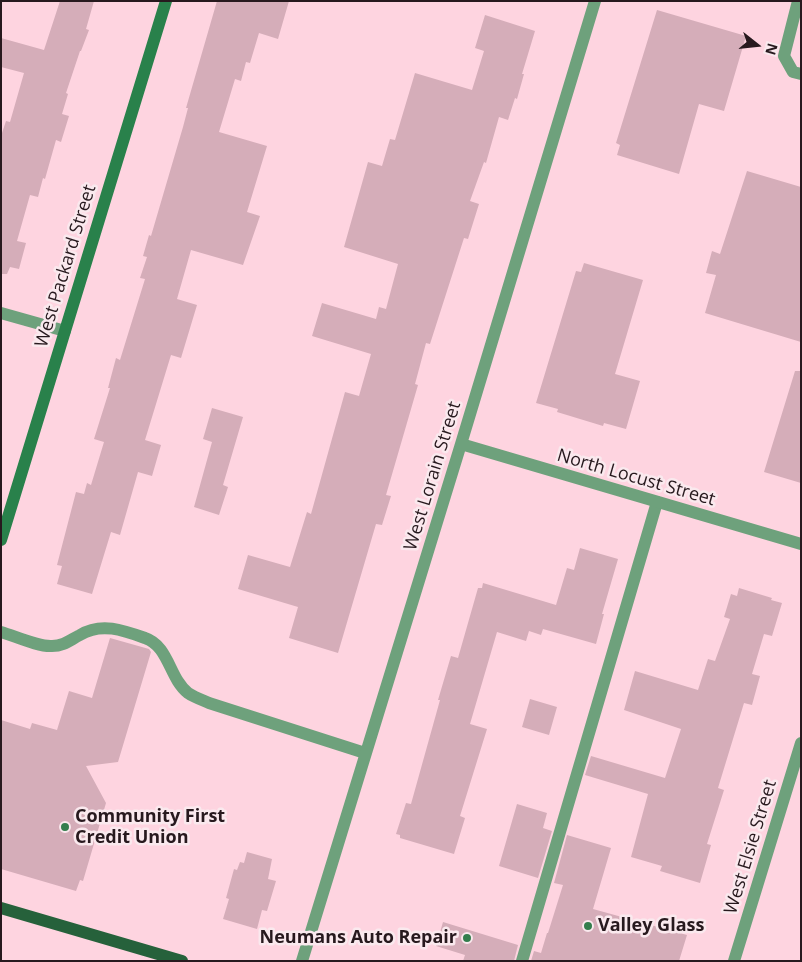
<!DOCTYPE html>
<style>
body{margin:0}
#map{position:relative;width:802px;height:962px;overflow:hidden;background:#fed4e0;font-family:"Open Sans",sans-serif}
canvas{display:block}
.frame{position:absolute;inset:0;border:2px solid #27191e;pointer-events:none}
.north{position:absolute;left:732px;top:20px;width:50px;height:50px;-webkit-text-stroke:4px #fae9ee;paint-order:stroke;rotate:106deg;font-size:14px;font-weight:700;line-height:20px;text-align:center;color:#27191e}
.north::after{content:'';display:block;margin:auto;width:18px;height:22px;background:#27191e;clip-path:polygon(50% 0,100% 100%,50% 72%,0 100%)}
</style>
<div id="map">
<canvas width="802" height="962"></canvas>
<div class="frame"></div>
<div class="north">N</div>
</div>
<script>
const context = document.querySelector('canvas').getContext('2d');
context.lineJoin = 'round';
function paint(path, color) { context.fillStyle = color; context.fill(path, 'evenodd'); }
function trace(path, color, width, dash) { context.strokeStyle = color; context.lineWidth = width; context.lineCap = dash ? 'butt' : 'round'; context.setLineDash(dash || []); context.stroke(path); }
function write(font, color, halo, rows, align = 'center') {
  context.font = font + ' "Open Sans",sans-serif'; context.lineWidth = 5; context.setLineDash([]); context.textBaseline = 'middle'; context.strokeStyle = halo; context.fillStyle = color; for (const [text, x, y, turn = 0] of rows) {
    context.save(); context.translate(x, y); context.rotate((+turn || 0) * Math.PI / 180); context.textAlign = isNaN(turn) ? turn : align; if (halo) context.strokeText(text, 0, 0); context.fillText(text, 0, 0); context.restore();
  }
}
paint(new Path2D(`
 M 60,1 L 94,1 L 86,29 L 89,30 L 81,51 L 80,51 L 66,93 L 68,94 L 62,114 L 69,116 L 61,142 L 56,140 L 45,179 L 43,178 L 38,197 L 30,195 L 17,241 L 26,243 L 19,269 L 10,267 L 7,274 L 1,274 L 1,136 L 6,121 L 10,122 L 24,73 L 1,67 L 1,38 L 44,50 Z
 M 217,1 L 289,1 L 278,39 L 259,33 L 250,63 L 246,62 L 241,81 L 235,79 L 219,132 L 267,146 L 247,212 L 260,216 L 243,265 L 191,250 L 177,299 L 197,305 L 181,358 L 171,355 L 145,440 L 161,445 L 152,476 L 138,472 L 120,535 L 111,532 L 92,594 L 57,584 L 62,566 L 57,565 L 76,492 L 84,494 L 87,483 L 91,485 L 104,442 L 94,439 L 110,388 L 108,388 L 116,358 L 120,360 L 145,279 L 140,278 L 147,257 L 143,256 L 149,235 L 151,236 L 183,127 L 188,108 L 186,108 Z
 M 657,10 L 746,36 L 724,111 L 699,104 L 679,174 L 617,155 L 620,145 L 616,143 Z
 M 485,15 L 535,31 L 522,74 L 524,74 L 517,99 L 515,98 L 508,120 L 499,117 L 486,163 L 484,162 L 470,201 L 479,204 L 468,239 L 464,238 L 430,344 L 426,343 L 415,384 L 418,385 L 386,495 L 391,496 L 382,525 L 376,524 L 338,653 L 289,638 L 298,607 L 238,589 L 248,555 L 290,567 L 307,512 L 311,514 L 345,392 L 359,396 L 371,354 L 312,336 L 322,303 L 376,319 L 379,307 L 386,309 L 398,264 L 344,247 L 368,162 L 382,166 L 390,139 L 395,140 L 415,73 L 472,90 L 484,51 L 475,48 Z
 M 747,171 L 801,187 L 801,342 L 705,313 L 716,275 L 706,273 L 712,251 L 720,254 Z
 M 584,263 L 643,280 L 615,374 L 640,381 L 626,429 L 604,423 L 603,426 L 557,412 L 558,409 L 536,403 L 576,271 L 581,272 Z
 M 795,371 L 801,371 L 801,483 L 764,472 Z
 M 212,408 L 243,417 L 223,485 L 228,487 L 219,515 L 194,507 L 212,442 L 203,439 Z
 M 580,548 L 618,559 L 602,614 L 604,614 L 596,644 L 543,629 L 541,635 L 529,631 L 526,641 L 497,632 L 470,724 L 487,729 L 460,816 L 465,818 L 454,854 L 400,838 L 400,835 L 396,834 L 406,803 L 411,804 L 440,700 L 438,700 L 451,656 L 458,658 L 478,588 L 482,588 L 483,583 L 556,605 L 567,568 L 574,570 Z
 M 739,588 L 772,598 L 771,600 L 782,603 L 772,636 L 764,634 L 752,674 L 760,676 L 752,705 L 744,703 L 718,788 L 724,790 L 707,844 L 711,845 L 700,883 L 660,871 L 662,866 L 631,857 L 648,794 L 585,775 L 591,756 L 665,778 L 681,729 L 624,710 L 635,671 L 698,690 L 708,659 L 715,661 L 730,619 L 724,617 L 731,594 L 737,596 Z
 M 110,638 L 149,649 L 151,652 L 118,762 L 86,766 L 106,803 L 83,881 L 80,880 L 76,891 L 1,869 L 1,720 L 30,729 L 32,723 L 57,730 L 69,691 L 92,698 Z
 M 530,699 L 557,707 L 549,735 L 522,727 Z
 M 517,804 L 547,813 L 543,828 L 552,831 L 538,878 L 499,866 Z
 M 567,835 L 611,848 L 593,909 L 687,935 L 679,961 L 531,961 L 534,951 L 541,953 L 547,933 L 548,933 L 563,885 L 554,883 Z
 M 247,852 L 272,859 L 268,879 L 276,881 L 267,911 L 262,910 L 257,929 L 223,919 L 229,899 L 226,898 L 234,869 L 237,870 L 240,862 L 244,863 Z
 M 443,922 L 518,945 L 514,961 L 463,961 L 465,955 L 436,946 Z`), '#d5adb9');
trace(new Path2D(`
 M 798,1 L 784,56 L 793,72 L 801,74
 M 1,632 C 15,636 38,647 52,646 C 64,646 70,640 80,635 C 101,622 123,630 145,638 C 169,646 169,678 188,693 C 194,697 202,700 209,703 L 365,753
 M 522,961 L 657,502`), '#6ea17c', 12);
trace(new Path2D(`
 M 1,313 L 65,331
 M 461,444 L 801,544
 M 302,961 L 461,444 L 595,1
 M 734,961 L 801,743`), '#6ea17c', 12);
trace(new Path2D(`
 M 1,540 L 166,1`), '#29814b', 12);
trace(new Path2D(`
 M 1,908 L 182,961`), '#26613b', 12);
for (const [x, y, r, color] of [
 [65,827,5,"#337e4d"],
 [588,926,5,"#337e4d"],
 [467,938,5,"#337e4d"]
]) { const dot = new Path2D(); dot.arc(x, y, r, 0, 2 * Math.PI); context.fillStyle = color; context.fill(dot); trace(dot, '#fae9ee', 2); }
write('18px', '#27191e', '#fae9ee', [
 ["West Packard Street",66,266,-73],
 ["West Lorain Street",433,476,-73],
 ["North Locust Street",636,478,16],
 ["West Elsie Street",751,847,-73]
]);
write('bold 18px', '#27191e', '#fae9ee', [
 ["Community First",75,817],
 ["Credit Union",75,838],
 ["Valley Glass",598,926],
 ["Neumans Auto Repair",457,938,"right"]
], 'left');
</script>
